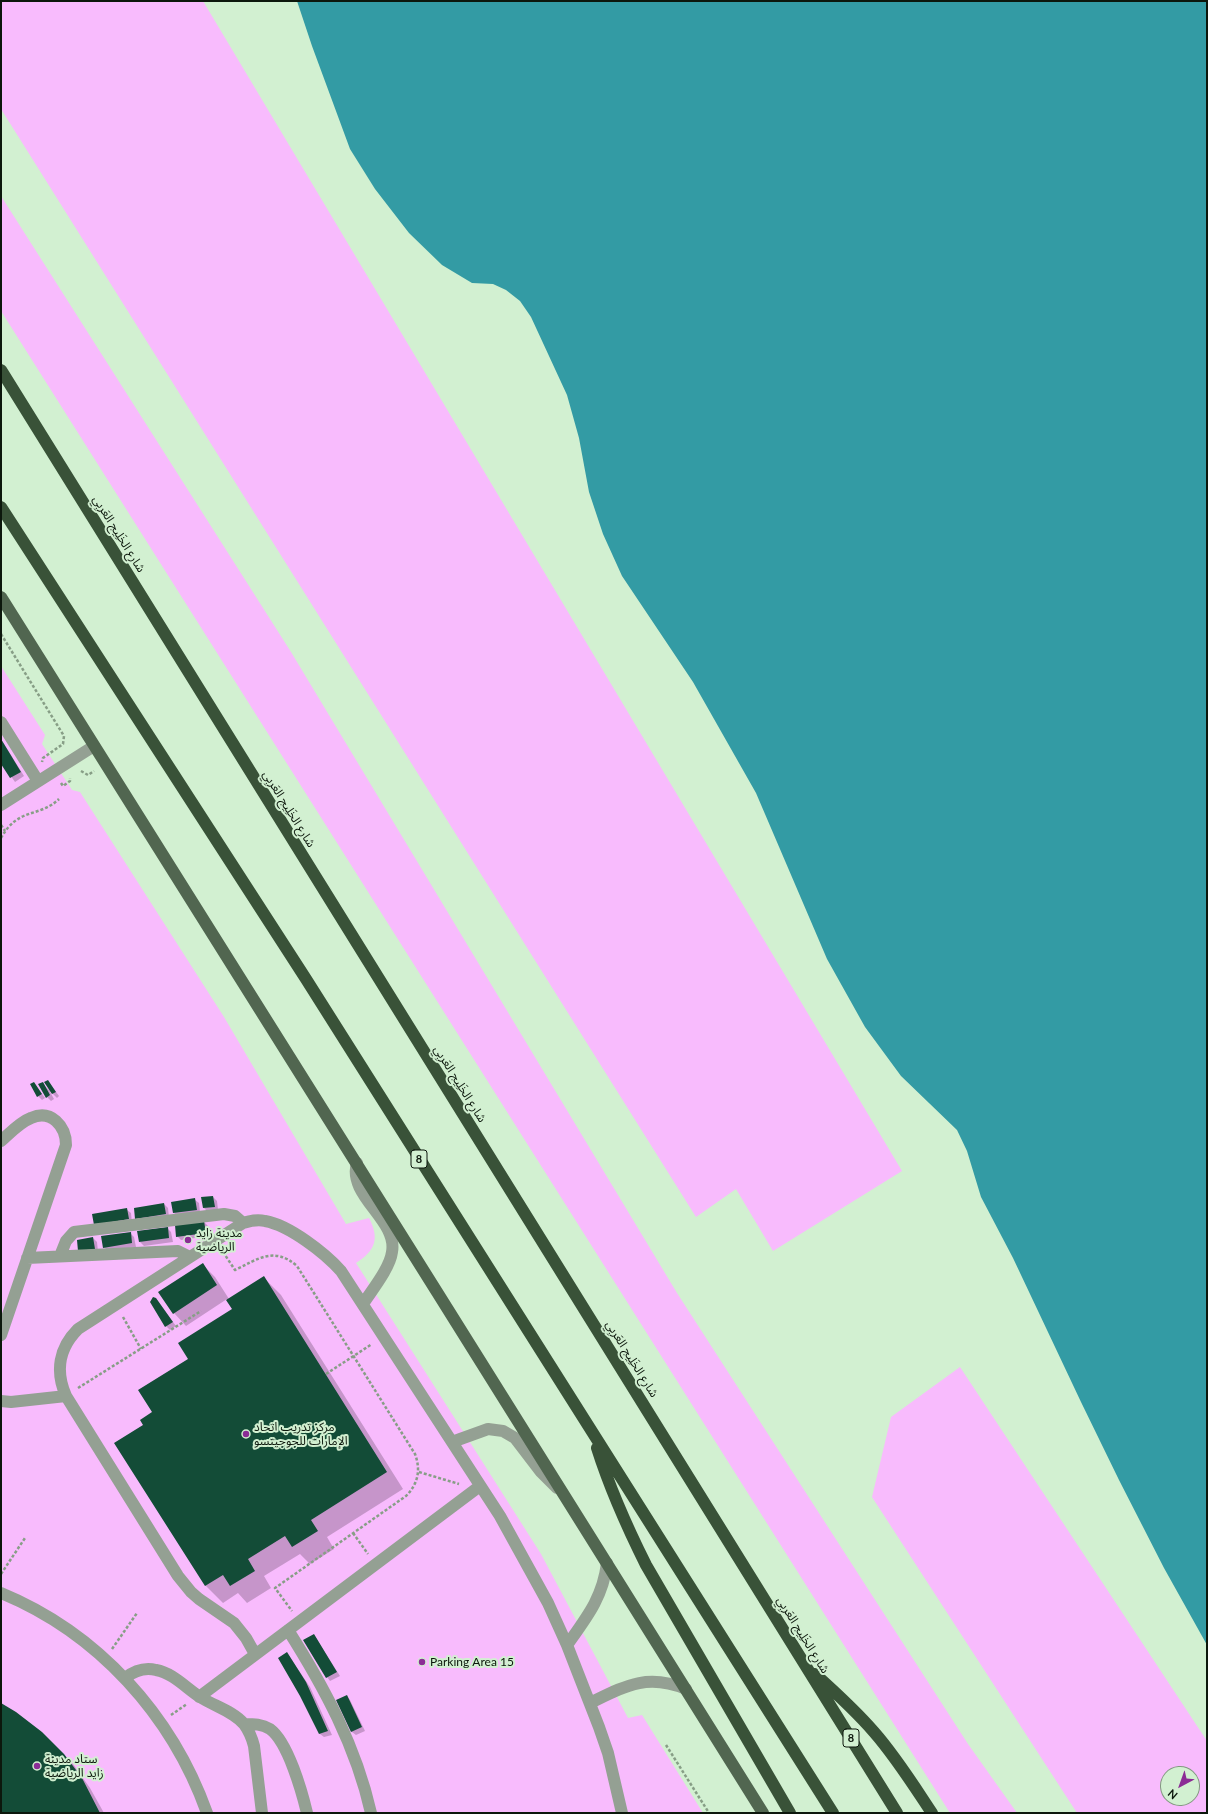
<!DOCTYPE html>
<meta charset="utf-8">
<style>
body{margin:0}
#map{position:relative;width:1208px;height:1814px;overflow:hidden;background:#d2f0d1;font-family:Lato,sans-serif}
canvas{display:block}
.frame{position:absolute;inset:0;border:2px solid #0c170c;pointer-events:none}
.north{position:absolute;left:1160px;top:1766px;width:40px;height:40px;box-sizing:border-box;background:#d2f0d1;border:1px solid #839982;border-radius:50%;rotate:221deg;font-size:11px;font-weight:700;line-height:16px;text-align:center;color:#0c170c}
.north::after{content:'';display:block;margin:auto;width:14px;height:18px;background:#8b2c95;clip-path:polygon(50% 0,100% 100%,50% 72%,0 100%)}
</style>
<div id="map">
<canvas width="1208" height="1814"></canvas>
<div class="frame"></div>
<div class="north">N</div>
</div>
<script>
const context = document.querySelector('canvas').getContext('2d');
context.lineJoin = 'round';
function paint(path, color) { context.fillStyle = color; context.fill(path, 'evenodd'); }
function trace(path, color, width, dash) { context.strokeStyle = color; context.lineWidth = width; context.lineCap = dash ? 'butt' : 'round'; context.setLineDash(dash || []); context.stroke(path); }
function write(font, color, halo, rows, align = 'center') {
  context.font = font + ' Lato,"Noto Sans Arabic",sans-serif'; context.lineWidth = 4; context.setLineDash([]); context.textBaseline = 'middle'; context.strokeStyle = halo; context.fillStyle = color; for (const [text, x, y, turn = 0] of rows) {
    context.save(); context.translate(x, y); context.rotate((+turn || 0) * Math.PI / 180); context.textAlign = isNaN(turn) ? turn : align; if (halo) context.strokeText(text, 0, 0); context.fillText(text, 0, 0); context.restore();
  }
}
paint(new Path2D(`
 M 1,1 L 203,1 L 902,1171 L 773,1251 L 736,1189 L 696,1217 L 1,109 Z
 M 1,196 L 291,652 L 677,1293 L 968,1744 L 1017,1813 L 950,1813 L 1,311 Z
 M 1,666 L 45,735 L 42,744 L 72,790 L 80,792 L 224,1017 L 346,1224 L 369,1218 C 380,1239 375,1251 356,1263 L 541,1554 L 628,1718 L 642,1715 L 703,1813 L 1,1813 Z
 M 960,1367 L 1207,1741 L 1207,1813 L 1077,1813 L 872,1497 L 891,1417 ZM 1168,1774 L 1192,1774 L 1192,1798 L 1168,1798 Z`), '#f8bbfd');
paint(new Path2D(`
 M 297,1 L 1207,1 L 1207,1645 L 1164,1568 L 1119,1480 L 1081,1402 L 1013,1258 L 981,1197 L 967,1151 L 957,1130 L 901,1076 L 865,1027 L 827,959 L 756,793 L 693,682 L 622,576 L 603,534 L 589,492 L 579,438 L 567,395 L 531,317 L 520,301 L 506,290 L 493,284 L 472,283 L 442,265 L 409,233 L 375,189 L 350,149 L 312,46 Z`), '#339ba4');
paint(new Path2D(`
 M 1,739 L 24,776 L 15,782 L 1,762 Z
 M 48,1081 L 59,1096 L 57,1098 L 49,1090 L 54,1099 L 51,1101 L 47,1097 L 42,1083 L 49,1090 Z
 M 34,1083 L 45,1098 L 42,1100 L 38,1096 Z
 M 213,1197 L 217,1201 L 218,1210 L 208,1212 L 204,1208 Z
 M 195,1200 L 199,1203 L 200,1213 L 178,1216 L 174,1213 Z
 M 164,1204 L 168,1208 L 169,1218 L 136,1218 Z
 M 127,1210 L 131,1213 L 132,1223 L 99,1228 Z
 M 204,1222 L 208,1226 L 209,1236 L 181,1240 L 177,1236 Z
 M 167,1228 L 171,1232 L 173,1242 L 144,1246 L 140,1242 Z
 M 130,1233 L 134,1237 L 136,1247 L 108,1251 L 104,1247 Z
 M 93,1238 L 97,1242 L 98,1252 L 83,1255 Z
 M 203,1265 L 215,1277 L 229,1299 L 264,1278 L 281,1295 L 403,1489 L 327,1537 L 334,1549 L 310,1564 L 300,1554 L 264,1576 L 271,1588 L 247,1603 L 238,1593 L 223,1603 L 206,1586 L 116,1443 L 144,1425 L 190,1359 L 233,1309 L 227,1299 L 186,1326 L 174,1313 Z
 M 156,1299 L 176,1326 L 170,1330 L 166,1326 Z
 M 314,1635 L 340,1676 L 330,1681 L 327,1677 Z
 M 287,1653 L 310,1687 L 332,1735 L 324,1737 L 320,1734 Z
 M 347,1696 L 350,1700 L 365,1731 L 356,1735 L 352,1732 L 337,1701 Z
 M 1,1704 L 41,1732 L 73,1764 L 90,1788 L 104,1813 L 1,1813 Z`), '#0003');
paint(new Path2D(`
 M 1,739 L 21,772 L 10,778 L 1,764 Z
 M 48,1080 L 56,1092 L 52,1094 L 44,1082 Z
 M 34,1082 L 42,1094 L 37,1097 L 30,1084 Z
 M 43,1082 L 50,1095 L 46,1098 L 38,1084 Z
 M 213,1196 L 215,1207 L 203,1208 L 201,1197 Z
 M 195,1198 L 197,1210 L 173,1213 L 171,1202 Z
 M 164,1203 L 166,1214 L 135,1219 L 134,1208 Z
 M 127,1208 L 129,1219 L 94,1225 L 92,1214 Z
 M 204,1221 L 206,1233 L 176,1237 L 175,1225 Z
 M 168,1227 L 169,1238 L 139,1242 L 137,1231 Z
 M 131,1232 L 132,1243 L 103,1248 L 101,1236 Z
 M 93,1237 L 95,1249 L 78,1251 L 77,1240 Z
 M 203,1263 L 217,1285 L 173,1314 L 158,1292 Z
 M 264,1276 L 387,1472 L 311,1520 L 318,1531 L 292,1547 L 285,1536 L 248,1559 L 255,1571 L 230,1586 L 223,1575 L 205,1586 L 114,1443 L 143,1425 L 140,1420 L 152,1412 L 138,1390 L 188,1359 L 178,1343 L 232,1309 L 226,1300 Z
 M 153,1297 L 156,1298 L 173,1322 L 165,1327 L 150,1302 Z
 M 314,1634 L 337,1672 L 326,1678 L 303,1640 Z
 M 287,1652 L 306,1682 L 328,1731 L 319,1734 L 300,1696 L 278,1658 Z
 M 347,1695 L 362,1727 L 351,1732 L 336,1700 Z
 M 1,1703 L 16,1712 L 42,1732 L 64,1754 L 82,1778 L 100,1813 L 2,1813 Z`), '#134c37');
trace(new Path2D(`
 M 1,634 L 64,736 L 63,744 L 43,758 L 42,762
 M 81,771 L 88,775 L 94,771
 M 61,783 L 63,786 L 70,781 L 70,778
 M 1,825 L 5,831
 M 1,838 C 18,807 39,818 59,799
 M 223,1252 L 235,1270 C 258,1259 274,1246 297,1266 L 415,1454 C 421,1470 418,1484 406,1496 L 275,1588 L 292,1611
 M 123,1317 L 141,1349
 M 326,1374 L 372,1344
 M 78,1388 L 201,1311
 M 419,1472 L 459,1484
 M 353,1533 L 368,1554
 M 1,1574 L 25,1538
 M 112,1649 L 137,1613
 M 171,1715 L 187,1704
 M 666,1745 L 709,1813`), '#879e86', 2.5, [3, 2]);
trace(new Path2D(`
 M 1,722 L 38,781
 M 1,805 L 94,746
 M 1,1141 C 10,1133 20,1122 31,1118 C 51,1109 66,1126 66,1145 L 1,1335
 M 357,1163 C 347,1196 398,1220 392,1252 C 390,1268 372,1290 363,1304
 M 60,1256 L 66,1241 L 74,1232 L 224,1214 L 235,1216 L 243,1223
 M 27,1258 L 178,1251 L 190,1257
 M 1,1401 L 11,1402 L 66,1396
 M 452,1442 L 488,1429 L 503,1431 L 515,1438 L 541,1472 L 557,1488
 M 1,1593 C 98,1633 172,1715 207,1813
 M 288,1630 C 324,1687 356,1746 371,1813
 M 567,1645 C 587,1617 603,1597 607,1563
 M 255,1654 L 246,1638 L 234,1623 L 199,1599 L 191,1592 L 178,1576 L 66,1396 C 55,1371 59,1348 78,1329 L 243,1223 C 250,1221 257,1219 265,1221 C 289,1225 325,1253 341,1271 L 500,1516 L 548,1603 L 567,1645 L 599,1727 L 608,1753 L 622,1813
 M 125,1678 C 134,1671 144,1667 156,1670 C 173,1673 186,1688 200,1697 C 214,1706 233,1711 244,1724 C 249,1731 252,1738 254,1746 L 262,1813
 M 199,1697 L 480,1486
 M 590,1703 C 625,1686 647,1673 686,1689
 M 244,1724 C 254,1724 262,1724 270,1729 C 288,1742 302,1792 307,1813`), '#94a093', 12);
trace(new Path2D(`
 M 1,597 L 437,1292 L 763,1813`), '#516650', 12);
trace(new Path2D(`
 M 1,370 L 897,1813
 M 1,507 L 306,979 L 833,1813
 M 597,1448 C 610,1489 627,1527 646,1565 L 790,1813
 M 815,1674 C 835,1692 856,1711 874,1732 C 896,1757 914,1786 932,1813`), '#395238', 12);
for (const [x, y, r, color] of [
 [188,1240,4,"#8b2c95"],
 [246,1434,4,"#8b2c95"],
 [422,1662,4,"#8b2c95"],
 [37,1766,4,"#8b2c95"]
]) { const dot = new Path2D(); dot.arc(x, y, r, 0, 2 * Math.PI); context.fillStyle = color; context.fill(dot); trace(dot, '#d2f0d1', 1.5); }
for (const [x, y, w] of [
 [419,1159,16],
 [851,1738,16]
]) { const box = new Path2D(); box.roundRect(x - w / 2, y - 9, w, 18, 3); context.fillStyle = '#d2f0d1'; context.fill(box); trace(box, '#0c170c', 1); }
write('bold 11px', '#0c170c', null, [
 ["8",419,1159],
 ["8",851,1738]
]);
write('12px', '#0c170c', '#d2f0d1', [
 ["شارع الخَلِيج العَربِي",119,534,58],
 ["شارع الخَلِيج العَربِي",289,809,58],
 ["شارع الخَلِيج العَربِي",460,1084,58],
 ["شارع الخَلِيج العَربِي",632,1359,58],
 ["شارع الخَلِيج العَربِي",803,1635,58]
]);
write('12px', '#0c170c', '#d2f0d1', [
 ["مدينة زايد",196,1233],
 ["الرياضية",196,1247],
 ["مركز تدريب اتحاد",254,1427],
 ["الإمارات للجوجيتسو",254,1441],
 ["Parking Area 15",430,1662],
 ["ستاد مدينة",45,1759],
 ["زايد الرياضية",45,1773]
], 'left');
</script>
